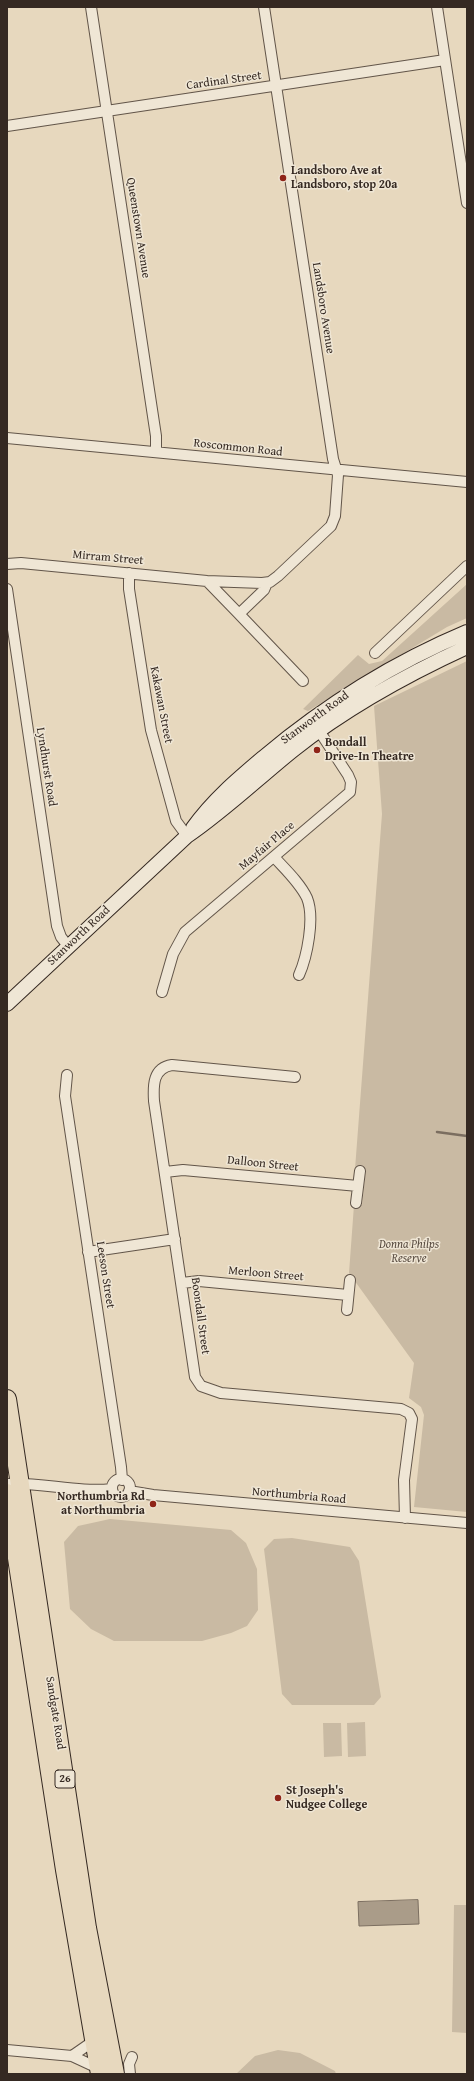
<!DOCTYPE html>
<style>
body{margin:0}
#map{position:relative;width:474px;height:2081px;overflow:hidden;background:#e7d8be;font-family:"Gentium Book Plus",serif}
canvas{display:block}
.frame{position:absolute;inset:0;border:8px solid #352922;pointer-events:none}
</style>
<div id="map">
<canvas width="474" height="2081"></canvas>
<div class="frame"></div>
</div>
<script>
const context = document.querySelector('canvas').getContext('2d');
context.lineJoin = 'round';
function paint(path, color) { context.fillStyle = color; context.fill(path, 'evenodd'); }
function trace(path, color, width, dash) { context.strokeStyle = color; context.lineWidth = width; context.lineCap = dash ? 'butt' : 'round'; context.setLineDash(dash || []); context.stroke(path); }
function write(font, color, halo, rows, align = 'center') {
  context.font = font + ' "Gentium Book Plus",serif'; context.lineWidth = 3; context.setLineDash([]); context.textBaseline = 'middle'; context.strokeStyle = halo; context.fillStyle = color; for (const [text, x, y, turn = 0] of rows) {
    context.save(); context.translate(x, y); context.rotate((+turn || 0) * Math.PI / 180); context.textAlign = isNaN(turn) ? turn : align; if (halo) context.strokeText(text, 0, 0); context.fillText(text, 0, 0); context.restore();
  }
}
paint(new Path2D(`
 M 467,584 L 467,618 L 447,627 L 308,711 L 303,709 L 358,655 L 369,664 L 382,661 Z
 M 467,661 L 467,1512 L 414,1507 L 424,1415 L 421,1407 L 409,1398 L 414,1363 L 349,1273 L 354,1205 L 362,1205 L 366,1169 L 355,1169 L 382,814 L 374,706 Z
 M 110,1519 L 231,1530 L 246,1543 L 257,1569 L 258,1610 L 247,1626 L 231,1633 L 202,1641 L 114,1641 L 91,1629 L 70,1609 L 64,1542 L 78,1526 Z
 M 292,1538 L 350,1547 L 359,1561 L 381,1697 L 374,1705 L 292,1705 L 282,1694 L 264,1549 L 274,1539 Z
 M 365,1722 L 366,1756 L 348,1757 L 347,1723 Z
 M 323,1723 L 341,1723 L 342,1756 L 324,1757 Z
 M 454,1905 L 467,1905 L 467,2033 L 452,2032 Z
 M 278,2050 L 300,2053 L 335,2071 L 336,2074 L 236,2074 L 255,2056 Z`), '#c9baa3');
const water = new Path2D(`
 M 418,1900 L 419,1924 L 359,1926 L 358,1902 Z`);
paint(water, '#aa9c89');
trace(water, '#7b6e60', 1);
trace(new Path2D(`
 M 437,1132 L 467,1136`), '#7b6e60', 2.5);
const street = new Path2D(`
 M 91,7 L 156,436 L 156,452
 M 437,7 L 467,203
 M 7,126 L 445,60
 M 7,438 L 467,482
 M 7,564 L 21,563 L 207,581 L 262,583 L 270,582 L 278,576 L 331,526 L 335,516 L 338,475 L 333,459 L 264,7
 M 129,573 L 129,589 L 151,730 L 176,821 L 187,836
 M 207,581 L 239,614 L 264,590 L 267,583
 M 7,589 L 57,926 L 61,937 L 68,946
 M 239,614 L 303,681
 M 375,653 L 467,566
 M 274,857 C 285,869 300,883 307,898 C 315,918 307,957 299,975
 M 162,992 L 173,954 L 185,932 L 350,792 L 351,782 L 348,775 L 316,726
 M 67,1075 L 65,1096 L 121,1467 L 122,1480
 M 295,1077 L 172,1065 C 153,1068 153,1085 154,1101 L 195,1377 L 201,1386 L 221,1393 L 401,1409 L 409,1413 L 412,1419 L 404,1480 L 405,1518
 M 165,1172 L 183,1170 L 358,1186
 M 356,1203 L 360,1171
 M 88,1252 L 175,1239
 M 182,1283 L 199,1281 L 348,1295
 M 347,1310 L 350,1280
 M112 1488a9 9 0 1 1 18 0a9 9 0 1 1-18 0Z
 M 7,1484 C 42,1482 77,1493 112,1489
 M 129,1491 L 153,1495 L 467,1523
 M 7,2050 L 72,2056 L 100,2069
 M 72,2056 L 95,2040
 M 130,2074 L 129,2064 L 132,2057`);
const secondary = new Path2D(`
 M 193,828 C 213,800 238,779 264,757 C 325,706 393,663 467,632
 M 7,1004 L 187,836 C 225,810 257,779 293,750 C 346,708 406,675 467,647`);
const highway = new Path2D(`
 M 7,1399 L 87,1928 L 115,2074
 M 7,1493 L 65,1870 L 100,2074`);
trace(street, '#625549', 12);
trace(secondary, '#352922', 16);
trace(highway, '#352922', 20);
trace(street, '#efe6d5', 10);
trace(secondary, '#efe6d5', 14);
trace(highway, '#e7d8be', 18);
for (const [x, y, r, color] of [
 [283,178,4,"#8f2418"],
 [317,750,4,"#8f2418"],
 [153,1504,4,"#8f2418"],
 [278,1798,4,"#8f2418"]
]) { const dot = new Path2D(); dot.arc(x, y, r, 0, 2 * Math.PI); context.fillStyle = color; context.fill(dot); trace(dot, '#efe6d5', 1.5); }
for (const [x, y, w] of [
 [65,1779,20]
]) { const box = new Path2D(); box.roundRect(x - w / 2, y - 9, w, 18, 3); context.fillStyle = '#efe6d5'; context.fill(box); trace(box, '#352922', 1); }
write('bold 11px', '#352922', null, [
 ["26",65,1779]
]);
write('12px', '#352922', '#efe6d5', [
 ["Cardinal Street",224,81,-8],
 ["Queenstown Avenue",138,228,81],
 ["Landsboro Avenue",323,308,81],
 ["Roscommon Road",238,448,6],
 ["Mirram Street",108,558,5],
 ["Kakawan Street",161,705,79],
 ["Stanworth Road",315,718,-36],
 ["Lyndhurst Road",46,767,81],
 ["Mayfair Place",267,846,-40],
 ["Stanworth Road",79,936,-43],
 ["Dalloon Street",263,1164,6],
 ["Merloon Street",266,1274,5],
 ["Leeson Street",105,1275,81],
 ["Boondall Street",200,1316,82],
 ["Northumbria Road",299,1496,5],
 ["Sandgate Road",55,1713,81]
]);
write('bold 12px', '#352922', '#efe6d5', [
 ["Landsboro Ave at",291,171],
 ["Landsboro, stop 20a",291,185],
 ["Bondall",325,743],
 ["Drive-In Theatre",325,757],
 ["Northumbria Rd",145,1497,"right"],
 ["at Northumbria",145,1511,"right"],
 ["St Joseph's",286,1791],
 ["Nudgee College",286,1805]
], 'left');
write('italic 12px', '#5a4d42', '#efe6d5', [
 ["Donna Philps",409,1245],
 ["Reserve",409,1259]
]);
</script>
